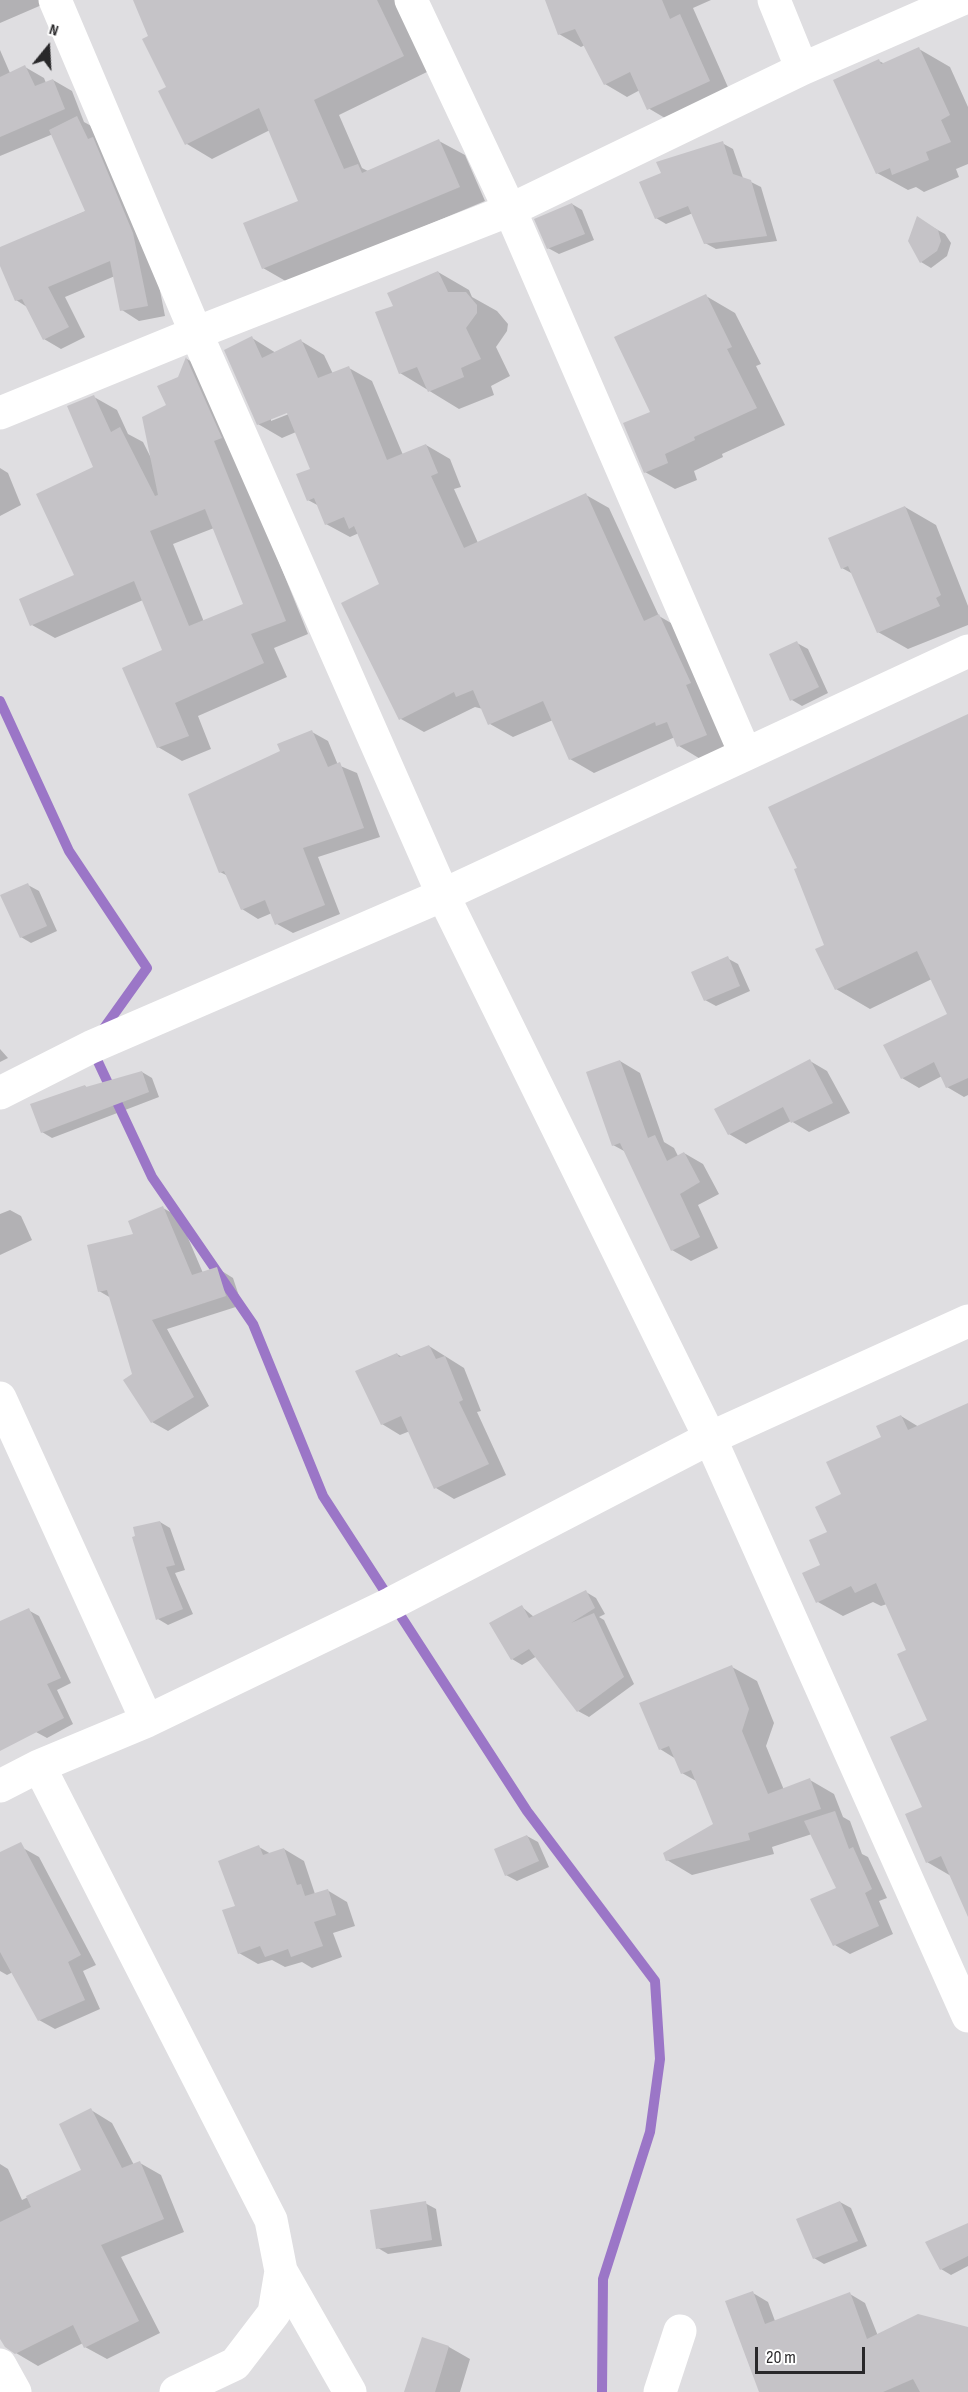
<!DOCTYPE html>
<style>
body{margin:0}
#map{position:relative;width:968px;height:2392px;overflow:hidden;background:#dfdee1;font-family:"Sofia Sans Condensed",sans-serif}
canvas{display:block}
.north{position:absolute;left:18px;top:18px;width:60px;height:60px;-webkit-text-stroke:4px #fff;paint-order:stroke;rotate:18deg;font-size:16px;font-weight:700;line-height:24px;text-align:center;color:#29282a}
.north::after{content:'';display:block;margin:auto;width:21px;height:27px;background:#29282a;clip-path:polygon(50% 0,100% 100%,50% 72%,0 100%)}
.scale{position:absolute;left:755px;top:2347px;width:110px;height:27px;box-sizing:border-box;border:3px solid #29282a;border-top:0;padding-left:8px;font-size:18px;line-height:21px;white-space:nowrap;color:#29282a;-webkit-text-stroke:4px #fff;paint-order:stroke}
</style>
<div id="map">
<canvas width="968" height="2392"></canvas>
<div class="north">N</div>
<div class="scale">20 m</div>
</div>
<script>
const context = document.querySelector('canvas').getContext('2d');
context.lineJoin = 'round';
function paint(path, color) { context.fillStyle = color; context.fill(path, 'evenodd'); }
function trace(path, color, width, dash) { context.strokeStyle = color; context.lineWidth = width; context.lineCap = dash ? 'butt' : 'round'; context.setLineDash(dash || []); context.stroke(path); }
paint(new Path2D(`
 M 0,0 L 43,0 L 44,4 L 0,23 Z
 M 135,0 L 395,0 L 429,71 L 339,115 L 362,168 L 368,171 L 439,141 L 465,155 L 485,201 L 289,283 L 263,268 L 300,201 L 270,130 L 212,159 L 187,144 L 150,37 Z
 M 552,0 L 711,0 L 693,8 L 731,94 L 670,121 L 648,108 L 640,90 L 627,97 L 605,84 L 585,45 L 581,47 L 559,34 Z
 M 919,49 L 950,67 L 968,107 L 968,164 L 956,169 L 959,177 L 924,192 L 916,187 L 908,190 L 877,173 L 879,61 L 885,64 Z
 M 0,50 L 10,73 L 25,67 L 44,78 L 46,83 L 53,80 L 72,91 L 84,122 L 95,128 L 151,245 L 165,316 L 139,321 L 122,310 L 115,276 L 65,297 L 85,337 L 61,349 L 44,339 L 27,307 L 16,300 L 0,262 L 0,248 L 86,211 L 53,134 L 0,156 Z
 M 722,143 L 733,149 L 743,178 L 761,187 L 777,241 L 716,249 L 705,243 L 693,213 L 666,224 L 656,218 L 663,174 Z
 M 572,204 L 582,210 L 594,240 L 559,254 L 548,248 Z
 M 918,219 L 945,234 L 951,243 L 947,256 L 931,268 L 921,262 Z
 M 438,272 L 469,290 L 472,297 L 497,311 L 508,324 L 507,331 L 496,347 L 510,376 L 491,386 L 494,395 L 459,409 L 400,373 L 394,307 Z
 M 706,296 L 735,313 L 761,364 L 756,366 L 785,425 L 722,454 L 723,457 L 694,471 L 697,480 L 675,489 L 645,472 L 652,413 Z
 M 252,338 L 276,353 L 301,341 L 324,355 L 333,374 L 349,368 L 372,381 L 403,455 L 426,445 L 450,459 L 461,487 L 454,489 L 478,543 L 586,495 L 609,508 L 659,616 L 683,630 L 730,749 L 702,760 L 679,746 L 675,737 L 594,773 L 570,759 L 553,720 L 513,737 L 490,724 L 483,709 L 475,707 L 424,732 L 401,719 L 381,585 L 359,533 L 350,537 L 326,524 L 319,506 L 308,500 L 312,470 L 296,432 L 282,438 L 258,424 ZM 293,409 L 294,412 L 271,421 L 271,418 Z
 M 187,359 L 209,372 L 236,455 L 308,634 L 274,648 L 287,677 L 198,716 L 211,749 L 182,761 L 158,747 L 164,651 L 143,600 L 55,638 L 32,625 L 76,575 L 95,468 L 94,397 L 117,410 L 128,434 L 143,442 L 151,458 L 168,406 ZM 214,528 L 245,605 L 204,622 L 173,544 Z
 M 0,468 L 8,473 L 21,505 L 0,516 Z
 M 905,507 L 936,525 L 968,606 L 968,625 L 908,649 L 878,632 L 853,574 L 842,568 Z
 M 797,643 L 808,649 L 828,693 L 802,706 L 792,700 Z
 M 968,716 L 968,994 L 934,978 L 870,1009 L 836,989 L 826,946 Z
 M 312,732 L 328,741 L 338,765 L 357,773 L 380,837 L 318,857 L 340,914 L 293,933 L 277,924 L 272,913 L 258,919 L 242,909 L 228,876 L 220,872 L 282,752 Z
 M 28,885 L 39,891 L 57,931 L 31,943 L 21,937 Z
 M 727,958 L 738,964 L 750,991 L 716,1006 L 705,1000 Z
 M 968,1022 L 968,1095 L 964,1097 L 947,1087 L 942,1076 L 919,1088 L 902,1078 Z
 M 0,1049 L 8,1058 L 0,1062 Z
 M 620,1061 L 640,1073 L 664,1142 L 674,1148 L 678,1156 L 684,1153 L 703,1164 L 719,1194 L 698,1205 L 718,1248 L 691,1261 L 672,1250 L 626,1152 L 613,1145 Z
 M 810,1061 L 827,1071 L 850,1113 L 809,1132 L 791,1121 L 746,1144 L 729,1134 Z
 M 142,1072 L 152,1078 L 159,1097 L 52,1138 L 42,1132 L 85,1086 L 88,1088 Z
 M 163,1208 L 179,1217 L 203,1273 L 217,1268 L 233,1278 L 242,1305 L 167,1329 L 209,1406 L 168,1431 L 152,1422 L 134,1375 L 111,1298 L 99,1291 L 135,1235 Z
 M 10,1210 L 21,1216 L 32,1240 L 0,1255 L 0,1214 Z
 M 429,1346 L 464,1368 L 481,1411 L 477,1412 L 506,1475 L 454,1499 L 436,1488 L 410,1431 L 400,1435 L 382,1424 L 397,1354 L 402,1357 Z
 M 968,1404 L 968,1913 L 951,1876 L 927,1862 L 924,1807 L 929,1721 L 908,1651 L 887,1604 L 881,1606 L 873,1602 L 843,1616 L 818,1602 L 829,1532 L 843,1495 L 883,1438 L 901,1416 L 919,1427 Z
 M 160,1522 L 170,1528 L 185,1570 L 175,1573 L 193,1614 L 168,1625 L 158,1619 Z
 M 586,1592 L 596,1598 L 605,1614 L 599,1617 L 604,1620 L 634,1684 L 589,1717 L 578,1711 L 537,1656 L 522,1665 L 512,1659 L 522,1607 L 534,1617 Z
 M 28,1610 L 39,1616 L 71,1683 L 57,1690 L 73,1724 L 47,1738 L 36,1732 L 0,1648 L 0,1623 Z
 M 732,1667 L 757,1681 L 774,1723 L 766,1746 L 784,1790 L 810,1780 L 834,1794 L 843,1817 L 850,1821 L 862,1854 L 868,1857 L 887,1898 L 879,1901 L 893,1934 L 850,1954 L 835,1945 L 838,1889 L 812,1834 L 772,1847 L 774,1854 L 692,1875 L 667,1860 L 715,1825 L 698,1782 L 682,1773 L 676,1759 L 660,1749 Z
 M 527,1836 L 538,1842 L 549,1867 L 517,1881 L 506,1875 Z
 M 259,1847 L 271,1854 L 284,1849 L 304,1861 L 315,1894 L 327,1890 L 347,1902 L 355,1926 L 333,1933 L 342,1957 L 312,1968 L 302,1962 L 285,1967 L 272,1960 L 258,1964 L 239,1953 L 237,1907 Z
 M 23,1848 L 39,1857 L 96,1965 L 83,1971 L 100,2009 L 55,2029 L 39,2020 L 13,1972 L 7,1975 L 0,1971 L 0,1859 Z
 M 91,2110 L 112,2123 L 134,2165 L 140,2163 L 161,2175 L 184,2232 L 121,2257 L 160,2333 L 107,2359 L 85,2347 L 83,2343 L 38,2366 L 16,2353 L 0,2335 L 0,2164 L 8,2169 L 22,2200 L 83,2170 Z
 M 840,2202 L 851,2208 L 867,2246 L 824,2264 L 814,2258 Z
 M 425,2203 L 436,2209 L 442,2246 L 388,2254 L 378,2248 Z
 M 968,2225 L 968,2266 L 951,2275 L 941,2269 Z
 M 753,2293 L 768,2302 L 775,2321 L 850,2294 L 865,2303 L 878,2336 L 968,2328 L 968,2392 L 760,2392 Z
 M 423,2339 L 449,2347 L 470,2359 L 460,2392 L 406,2392 Z`), '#0003');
trace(new Path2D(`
 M 0,701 L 69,851 L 147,968 L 102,1031
 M 92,1049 L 152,1177 L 253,1324 L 323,1496 L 527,1811 L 655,1981 L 660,2059 L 650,2132 L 603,2279 L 602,2392`), '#9b76c7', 10);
paint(new Path2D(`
 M 133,0 L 377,0 L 404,56 L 314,100 L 344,169 L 358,164 L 362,173 L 439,139 L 460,187 L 262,269 L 243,223 L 298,201 L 259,108 L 185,145 L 158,91 L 166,87 L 142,39 L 148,36 Z
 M 545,0 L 662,0 L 670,19 L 680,14 L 710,81 L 647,110 L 630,72 L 604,85 L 575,29 L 558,35 Z
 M 919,47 L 950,115 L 941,120 L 951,142 L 926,152 L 929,160 L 892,175 L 890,168 L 876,174 L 833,80 L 879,59 L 881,64 Z
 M 25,65 L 35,86 L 53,79 L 65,109 L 0,137 L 0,77 Z
 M 77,116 L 88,139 L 93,137 L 133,233 L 148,306 L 120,311 L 110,261 L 48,287 L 69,327 L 43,340 L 22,299 L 15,301 L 0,266 L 0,247 L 85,211 L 49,130 Z
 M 723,141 L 733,174 L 751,180 L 767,236 L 704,244 L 688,206 L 655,219 L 639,182 L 661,173 L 656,162 Z
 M 572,203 L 585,234 L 547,249 L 534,219 Z
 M 917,216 L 938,230 L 941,241 L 937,251 L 920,263 L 908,241 Z
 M 438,271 L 448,292 L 466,292 L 477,305 L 477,313 L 466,328 L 481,359 L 461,368 L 464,377 L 428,392 L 417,367 L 399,374 L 375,312 L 393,306 L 387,293 Z
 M 706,294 L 732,347 L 727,349 L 757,408 L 694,437 L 695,440 L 665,454 L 668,463 L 644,473 L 623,423 L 650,412 L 614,337 Z
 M 252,336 L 262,358 L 301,339 L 318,378 L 349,366 L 387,460 L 426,444 L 438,473 L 431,476 L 464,548 L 586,493 L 644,621 L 659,614 L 691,683 L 686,685 L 707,735 L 677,747 L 667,722 L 656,726 L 655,722 L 569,760 L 543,701 L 488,725 L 473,690 L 456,697 L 454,692 L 399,720 L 341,603 L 379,584 L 354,526 L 349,529 L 344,517 L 325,525 L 314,498 L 307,501 L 296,474 L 310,469 L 287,413 L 257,425 L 224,350 Z
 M 186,357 L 222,438 L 214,441 L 286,621 L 251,634 L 264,663 L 175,703 L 189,736 L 157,748 L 122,668 L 162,650 L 134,581 L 30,626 L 19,599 L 74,575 L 36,494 L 93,467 L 67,406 L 94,395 L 111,432 L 120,427 L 155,496 L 158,495 L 142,417 L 166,405 L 157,386 L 178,377 ZM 205,509 L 243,604 L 189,626 L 150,531 Z
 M 905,506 L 941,595 L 936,598 L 940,606 L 877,633 L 848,566 L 841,569 L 828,538 Z
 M 797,641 L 819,687 L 790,701 L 769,654 Z
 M 968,714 L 968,1078 L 946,1088 L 934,1062 L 901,1079 L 883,1045 L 947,1014 L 917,951 L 835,990 L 815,949 L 824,945 L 794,869 L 797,868 L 768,807 Z
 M 312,730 L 328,767 L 340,762 L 364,828 L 303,848 L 325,905 L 275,925 L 265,900 L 241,910 L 224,871 L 219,873 L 188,794 L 280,751 L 277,744 Z
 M 28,883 L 47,926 L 20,938 L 0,895 Z
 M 728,956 L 740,986 L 704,1001 L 691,972 Z
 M 810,1059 L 833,1103 L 791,1123 L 783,1107 L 728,1135 L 714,1109 Z
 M 620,1060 L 648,1138 L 655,1135 L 667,1161 L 684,1152 L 700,1182 L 680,1194 L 700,1237 L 671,1251 L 620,1143 L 612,1146 L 586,1072 Z
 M 142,1071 L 149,1092 L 41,1133 L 30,1104 L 85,1085 L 86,1087 Z
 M 163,1206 L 192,1275 L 217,1267 L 226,1296 L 152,1320 L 194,1397 L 151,1423 L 123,1380 L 132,1374 L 107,1290 L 98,1292 L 87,1245 L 133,1234 L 128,1221 Z
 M 429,1345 L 436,1359 L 445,1356 L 463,1400 L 459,1402 L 489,1464 L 434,1489 L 401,1416 L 381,1425 L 355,1371 L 397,1353 L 399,1357 Z
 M 968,1403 L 968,1917 L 941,1856 L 926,1863 L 905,1814 L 922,1807 L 890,1737 L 927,1720 L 897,1654 L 906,1650 L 876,1583 L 855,1593 L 851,1586 L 816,1603 L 802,1573 L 820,1565 L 809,1540 L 827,1532 L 815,1507 L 841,1494 L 826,1462 L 881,1437 L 876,1426 L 901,1415 L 908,1430 Z
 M 160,1521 L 175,1565 L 166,1567 L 183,1609 L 156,1620 L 132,1537 L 135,1536 L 133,1527 Z
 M 586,1590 L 595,1608 L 571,1623 L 594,1613 L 624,1677 L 577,1712 L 529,1649 L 511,1660 L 489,1623 L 522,1605 L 529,1618 Z
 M 29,1608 L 61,1678 L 47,1684 L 64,1718 L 0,1751 L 0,1621 Z
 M 732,1665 L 749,1709 L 742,1731 L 768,1794 L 810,1778 L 821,1809 L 748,1833 L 750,1840 L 666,1861 L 663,1853 L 713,1824 L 691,1770 L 681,1774 L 669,1746 L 659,1750 L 639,1703 Z
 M 835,1811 L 849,1849 L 853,1847 L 872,1889 L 865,1893 L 879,1926 L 833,1946 L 810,1899 L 836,1888 L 804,1821 Z
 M 527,1835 L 539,1861 L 505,1876 L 494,1849 Z
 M 21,1842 L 81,1955 L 68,1962 L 85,2000 L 38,2021 L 0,1952 L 0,1852 Z
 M 259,1845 L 263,1855 L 284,1848 L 297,1885 L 301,1884 L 305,1896 L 328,1889 L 336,1915 L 314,1922 L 323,1946 L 291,1957 L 288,1949 L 265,1957 L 260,1946 L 238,1954 L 222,1910 L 235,1906 L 218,1861 Z
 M 91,2108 L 122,2168 L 140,2161 L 164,2219 L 101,2245 L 139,2321 L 84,2348 L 73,2325 L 15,2354 L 5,2347 L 0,2339 L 0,2222 L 31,2207 L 26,2196 L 81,2170 L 59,2124 Z
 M 426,2201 L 432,2240 L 376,2249 L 370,2210 Z
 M 840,2201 L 858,2241 L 813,2259 L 796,2219 Z
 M 968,2223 L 968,2256 L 940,2270 L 925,2242 Z
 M 753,2291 L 765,2324 L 850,2292 L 867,2339 L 918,2314 L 968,2327 L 968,2392 L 920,2392 L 913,2379 L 883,2392 L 759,2392 L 725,2301 Z
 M 422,2337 L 449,2346 L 435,2392 L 404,2392 Z`), '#c5c3c7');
trace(new Path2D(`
 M 55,0 L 196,333 L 443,895 L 710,1438 L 968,2016
 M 411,0 L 510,210 L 745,753
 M 774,0 L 802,69
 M 0,413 L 196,333 L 510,210 L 802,69 L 960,0
 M 0,1093 L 91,1047 L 443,895 L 968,651
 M 0,1398 L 147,1721
 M 39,1766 L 271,2220 L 281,2271 L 274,2313 L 235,2364 L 176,2392
 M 0,1786 L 39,1766 L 147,1721 L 392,1603 L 710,1438 L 968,1321
 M 281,2271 L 350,2392
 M 0,2365 L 15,2392
 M 660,2392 L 680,2331`), '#fff', 33);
</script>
